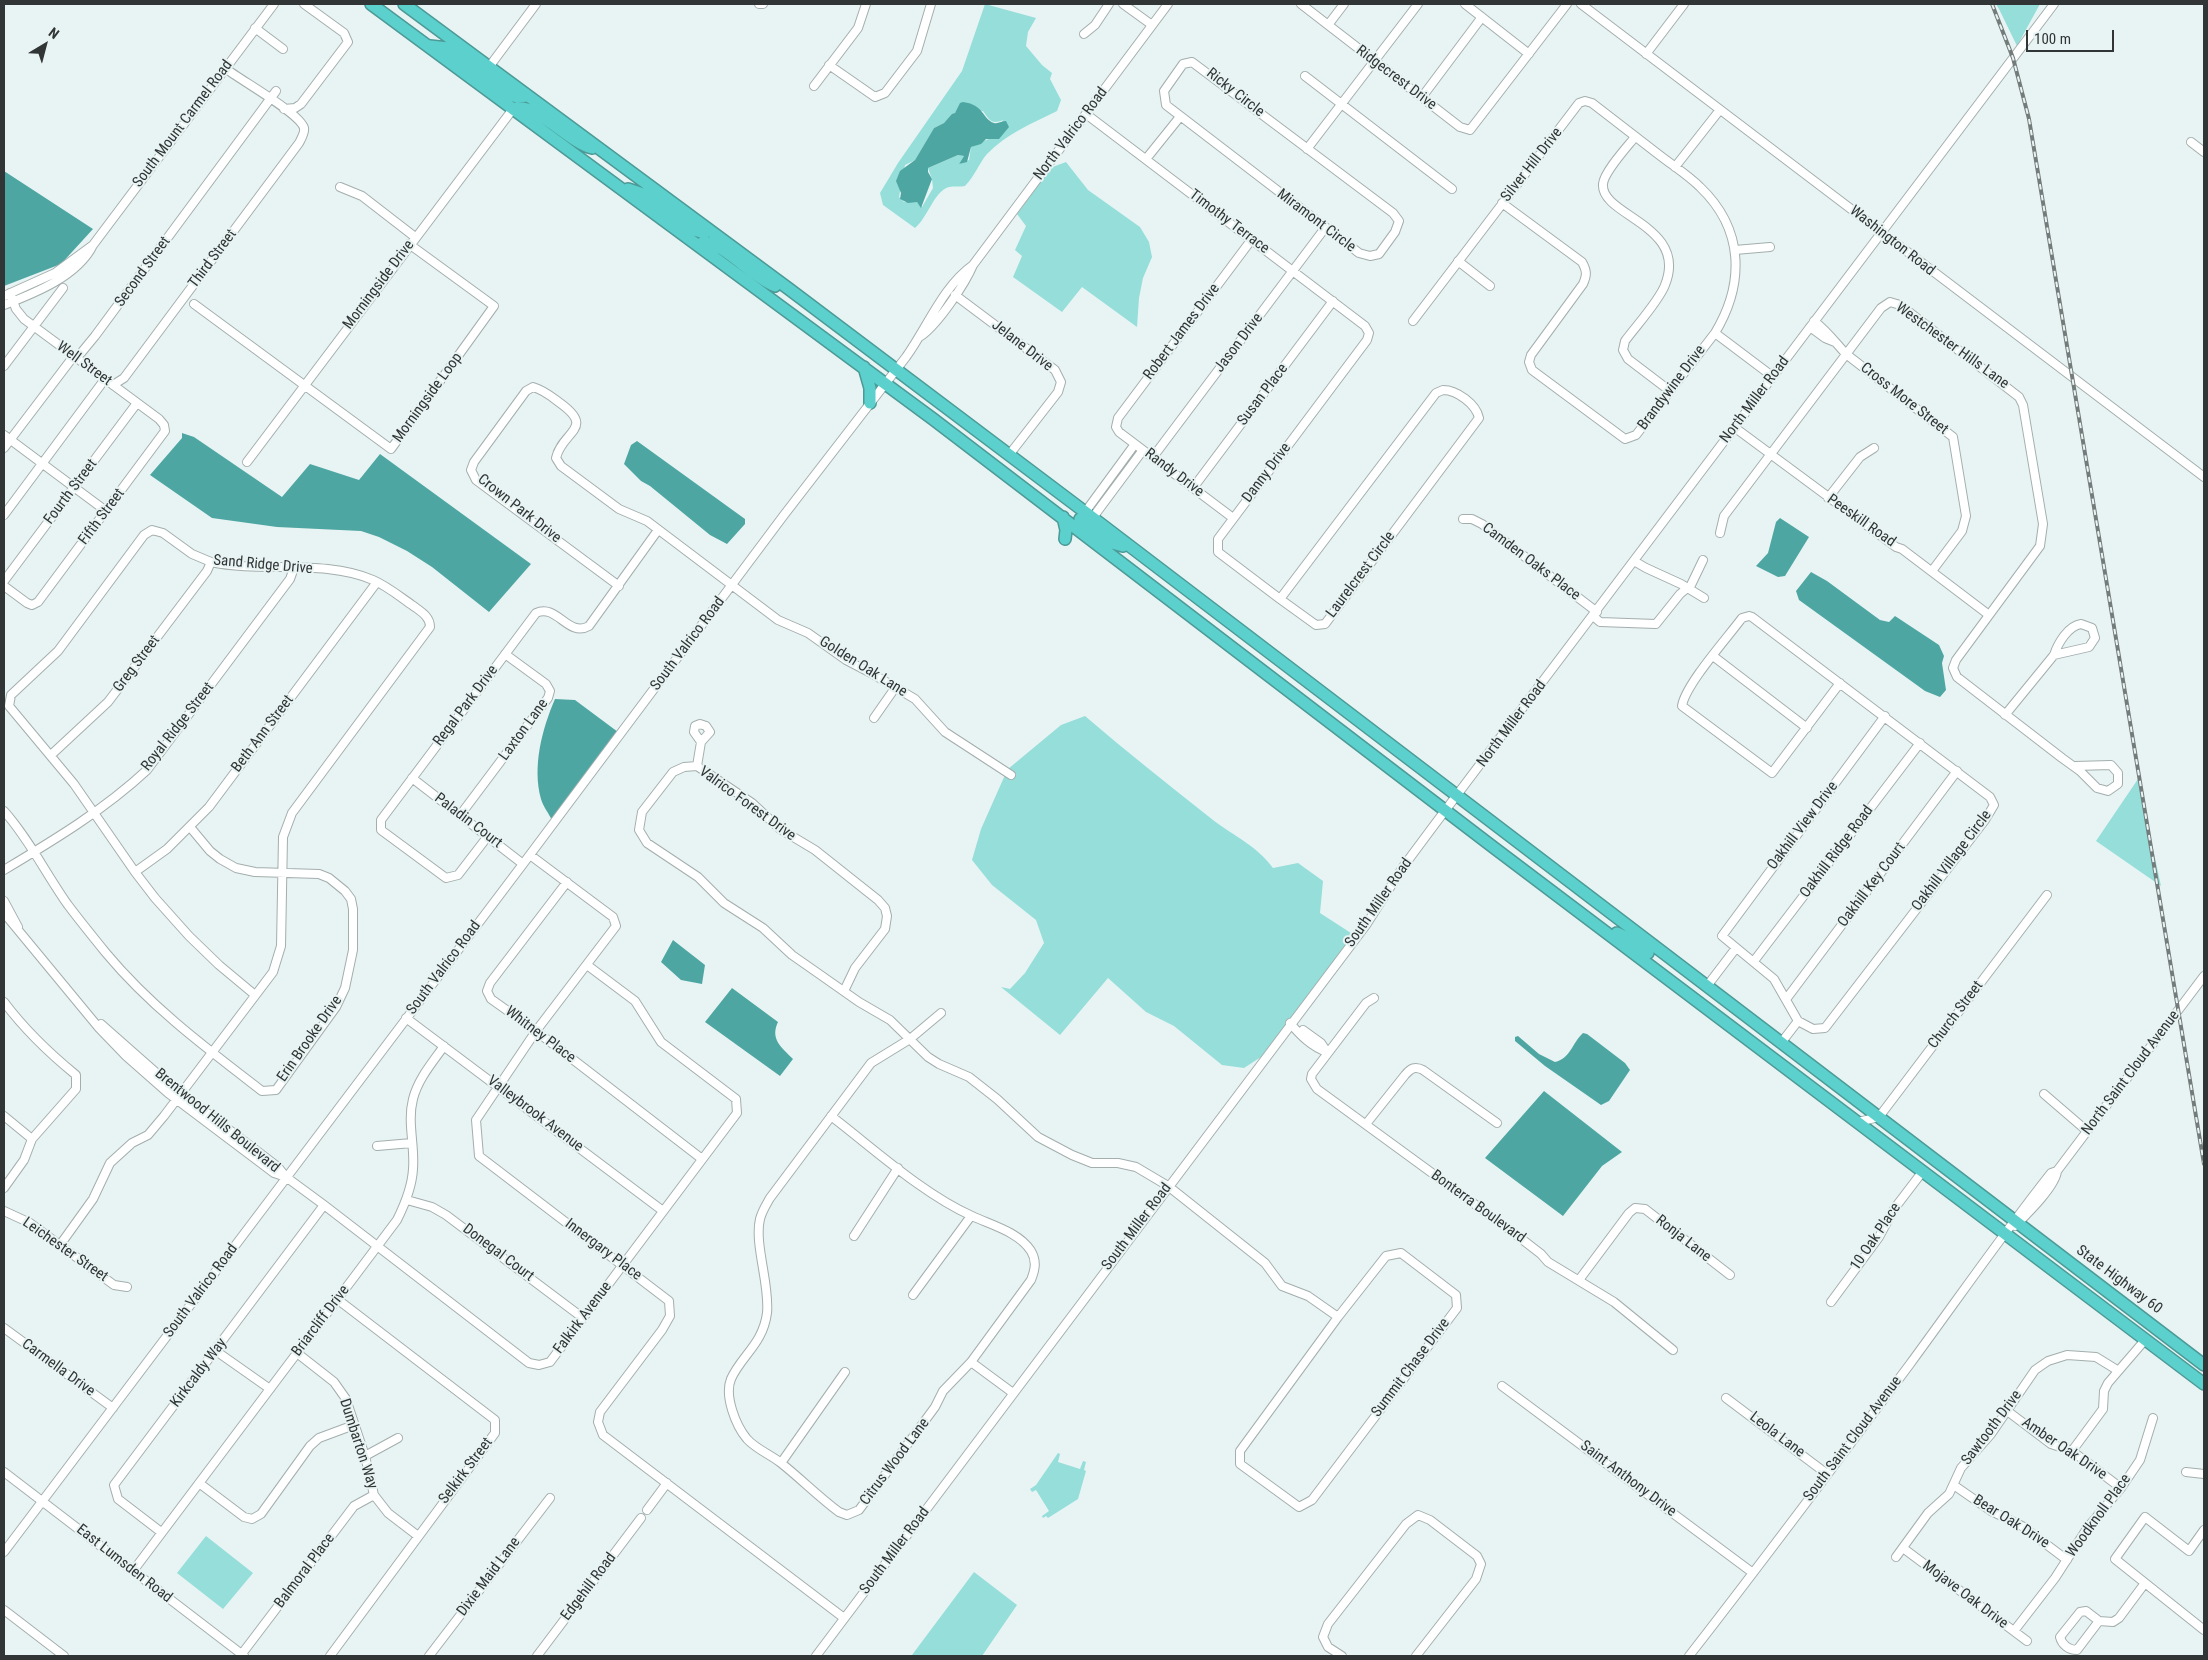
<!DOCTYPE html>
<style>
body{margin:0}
#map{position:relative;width:2208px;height:1660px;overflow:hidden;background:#e8f4f3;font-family:"Roboto Condensed",sans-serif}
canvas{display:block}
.frame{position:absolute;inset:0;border:5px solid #313535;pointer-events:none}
.north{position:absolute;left:20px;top:20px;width:50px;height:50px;-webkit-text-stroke:4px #e8f4f3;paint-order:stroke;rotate:37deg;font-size:14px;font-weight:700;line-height:20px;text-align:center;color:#313535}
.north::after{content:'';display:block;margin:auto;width:18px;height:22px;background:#313535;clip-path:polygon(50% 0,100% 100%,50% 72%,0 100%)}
.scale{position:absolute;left:2026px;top:30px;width:88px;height:22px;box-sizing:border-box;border:2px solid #313535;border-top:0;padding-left:6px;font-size:15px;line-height:18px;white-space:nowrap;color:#313535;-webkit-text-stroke:4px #e8f4f3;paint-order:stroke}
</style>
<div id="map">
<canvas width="2208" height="1660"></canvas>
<div class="frame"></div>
<div class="north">N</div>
<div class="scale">100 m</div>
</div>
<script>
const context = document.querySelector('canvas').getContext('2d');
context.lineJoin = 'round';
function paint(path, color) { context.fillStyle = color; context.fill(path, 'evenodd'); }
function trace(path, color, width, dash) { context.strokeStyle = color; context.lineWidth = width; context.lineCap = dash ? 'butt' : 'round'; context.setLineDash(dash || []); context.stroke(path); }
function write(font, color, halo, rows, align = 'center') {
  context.font = font + ' "Roboto Condensed",sans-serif'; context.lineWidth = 4; context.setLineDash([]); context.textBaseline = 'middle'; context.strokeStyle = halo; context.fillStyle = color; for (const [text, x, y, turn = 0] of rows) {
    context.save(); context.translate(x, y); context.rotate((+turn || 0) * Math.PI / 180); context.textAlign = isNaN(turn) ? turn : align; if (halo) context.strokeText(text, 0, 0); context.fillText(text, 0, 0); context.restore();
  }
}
paint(new Path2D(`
 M 985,4 L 1036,18 L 1028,32 L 1026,46 L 1042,65 L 1052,73 L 1050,79 L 1061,100 L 1057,111 C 1033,123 1006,134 987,154 C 979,163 975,176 965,186 C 960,187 954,186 949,187 C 934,191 927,219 915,228 L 883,205 L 880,193 L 898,163 L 962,71 ZM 958,110 L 983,111 C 989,120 992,125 1003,120 L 993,138 C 985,139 980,144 971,147 L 969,160 L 959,164 L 964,156 L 958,155 L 928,168 L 932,179 L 933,188 L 922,207 L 917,202 L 904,202 L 899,197 L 905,165 L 915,160 L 934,128 L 944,123 Z
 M 1996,4 L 2040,4 L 2017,46 L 1999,9 Z
 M 1066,162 L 1088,190 L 1140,227 L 1149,242 L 1152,257 L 1143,278 L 1139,298 L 1137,327 L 1082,287 L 1062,312 L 1013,277 L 1022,256 L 1015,250 L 1026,226 L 1017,214 L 1050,168 Z
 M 1085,716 C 1127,752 1170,786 1213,820 C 1234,836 1257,846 1273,868 L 1298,863 L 1323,881 L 1320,913 L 1354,935 L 1261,1057 L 1244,1068 L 1222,1065 L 1174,1026 L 1146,1012 L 1108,978 L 1060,1035 L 1001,987 L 1010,989 L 1025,973 L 1044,943 L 1036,920 L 992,885 L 972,860 L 981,829 L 1005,775 L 1012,779 L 1015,774 L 1008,769 L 1061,725 Z
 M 2138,779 L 2161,886 L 2096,841 Z
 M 1058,1453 L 1060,1454 L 1058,1462 L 1080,1469 L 1083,1461 L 1086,1462 L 1084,1470 L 1086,1471 L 1078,1499 L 1048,1518 L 1046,1516 L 1043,1518 L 1042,1516 L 1049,1511 L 1036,1490 L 1032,1492 L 1030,1489 L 1036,1485 Z
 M 206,1536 L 253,1573 L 223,1609 L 177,1573 Z
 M 974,1572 L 1017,1605 L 982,1656 L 914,1656 L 912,1655 Z`), '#95deda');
paint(new Path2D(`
 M 963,102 C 985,105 982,119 994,123 C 998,124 1002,121 1006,121 L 1009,127 L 999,139 L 986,139 L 981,144 L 971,147 L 967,162 L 959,164 L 964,156 L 958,155 L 928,168 L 928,172 L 932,179 L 921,208 L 917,202 L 908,203 L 900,199 L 901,193 L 896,181 L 900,171 L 915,160 L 934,128 L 944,123 L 952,114 L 955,113 L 960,103 Z
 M 4,171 L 93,229 L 61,264 L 4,286 Z
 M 182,433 L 194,437 L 282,497 L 310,464 L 359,480 L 380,454 L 531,564 L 489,612 L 432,567 L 407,551 L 379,537 L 361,531 L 277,527 L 212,518 L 150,475 L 182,438 Z
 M 637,441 L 745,519 L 745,524 L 727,544 L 710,535 L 650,486 L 641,481 L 624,464 L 631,445 Z
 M 1780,518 L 1809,537 L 1785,576 L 1778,577 L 1756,566 L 1768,553 L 1776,522 Z
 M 1811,572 L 1827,581 L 1880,620 L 1889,622 L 1895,616 L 1939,645 L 1944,656 L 1942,663 L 1946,690 L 1940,697 L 1925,691 L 1799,600 L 1796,591 Z
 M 555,699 L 575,700 L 618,732 L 552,820 C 549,814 543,806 541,799 C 532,767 542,729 555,699 Z
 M 673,940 L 705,965 L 702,984 L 681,980 L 661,962 Z
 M 732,988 L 778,1022 C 770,1039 781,1047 793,1059 L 780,1076 L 705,1022 Z
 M 1583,1033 L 1587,1034 L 1625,1063 L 1630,1070 L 1609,1101 L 1601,1105 L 1545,1066 L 1515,1041 L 1515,1037 L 1518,1036 L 1539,1054 L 1555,1062 C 1571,1058 1572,1043 1583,1033 Z
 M 1544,1091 L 1622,1152 L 1602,1166 L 1563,1216 L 1485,1158 Z`), '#4ea6a3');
const minor = new Path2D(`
 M 759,4 L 763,4
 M 1123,4 L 1152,25
 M 1301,4 L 1460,127 L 1470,130 L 1567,4
 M 1465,4 L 1529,54
 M 1581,4 L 2204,477
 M 1328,25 L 1344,4
 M 255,28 L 283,49
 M 1084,34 L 1095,25 L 1109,4
 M 1646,54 L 1684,4
 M 1192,62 L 1393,213 L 1399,221 L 1395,232 L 1379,254 L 1370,256 L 1359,253 L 1166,105 L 1164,91 L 1183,64 Z
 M 829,65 L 875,97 L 885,93 L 917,51 L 931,4
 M 489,67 L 536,4
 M 1305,76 L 1452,189
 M 814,86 L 858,28 L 866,4
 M 1422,97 L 1482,17
 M 284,109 L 295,108 L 301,104 L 348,42 L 344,33 L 304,4
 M 1086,114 L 1365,326 L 1369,333 L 1367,340 L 1218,539 L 1218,552 L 1280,599
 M 1635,137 C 1627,147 1604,172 1603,184 C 1600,216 1689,225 1665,285 C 1659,301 1636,326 1625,341 L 1623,350 L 1628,359 L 1670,391
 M 2191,142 L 2204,152
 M 1307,149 L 1418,4
 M 1146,159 L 1179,118
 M 1675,167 L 1719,111
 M 340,187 L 362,196 L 415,237
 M 1735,250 L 1770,247
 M 1458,261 L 1490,286
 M 955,295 L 1055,370 L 1061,382 L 1058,392 L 1009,455
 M 4,296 L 55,273 L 93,245
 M 194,304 L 391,449 L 494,306 L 409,244
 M 4,305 C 35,293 78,276 93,245 L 274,4
 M 1413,321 L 1579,103 L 1585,101 L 1592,103 C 1614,120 1636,137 1658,154 C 1672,165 1688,175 1700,187 C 1744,229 1745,283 1715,333 L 1636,435 L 1625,439 L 1532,370 L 1529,362 L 1531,355 L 1583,284 C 1587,275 1587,271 1582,262 L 1502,203
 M 1814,321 C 1827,331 1835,342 1846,354 L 1953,437 L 1966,516 L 1962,531 L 1932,571
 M 1810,327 L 1825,338 L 1835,342
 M 1715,333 L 1772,376
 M 921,336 C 938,324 965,284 973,265 L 1168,4
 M 4,366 L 63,288
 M 113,385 L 124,378 L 299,143 C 301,139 305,133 304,128 C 300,113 240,80 225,68
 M 1443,390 C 1457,390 1476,404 1479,418 L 1325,624 L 1316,625 L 1280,599 L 1436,393 Z
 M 1734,427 L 1896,547 L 1902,549 L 1989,615
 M 4,435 L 106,511
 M 4,448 L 70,361 L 81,353 L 95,336 L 276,91
 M 1153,457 L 1325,228
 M 247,462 L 513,109
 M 1193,488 L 1333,301
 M 1828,498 L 1860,457 L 1874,448
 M 4,515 L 105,379
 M 1083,515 L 1135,444
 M 1233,518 L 1119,432 L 1116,427 L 1118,418 L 1252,239
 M 1463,519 L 1472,519 L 1482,524 L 1597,612
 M 1091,520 L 1143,450
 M 1720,533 L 1724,516 L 1881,308 L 1890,302 L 1900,305 L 2019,397 L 2023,405 L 2043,524 L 2040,546 L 1956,660 L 1953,668 L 1957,677 L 2062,758 L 2080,771 L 2097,788 L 2108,791 L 2118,784 L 2118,773 L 2111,765 L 2075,766
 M 1634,561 L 1646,568 L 1681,584 L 1704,598
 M 4,581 L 137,403
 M 4,586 L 27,603 L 32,605 L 38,602 L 165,431 L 164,425 L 159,419 L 24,319 L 16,309 L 10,293
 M 619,586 L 476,480 L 471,470 L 474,462 L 526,391 L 533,387 C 544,390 552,397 560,403 C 596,429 562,431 556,458 L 561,466 L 619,509 L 647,521 L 778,620 L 808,633 L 846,660 L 871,673 L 915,699 L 945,732 L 1011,775
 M 1593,616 L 1600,622 L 1656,624 L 1680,594 L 1691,585 L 1703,560
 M 1713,656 L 1807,728
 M 1840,683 L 1772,773 L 1682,706 C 1685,685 1728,637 1742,618 L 1749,616 L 1752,617 L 1990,797 L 1994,805 L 1985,820 L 1825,1028 L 1813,1029 L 1798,1021 L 1774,979 L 1722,936 L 1885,716
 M 2005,715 L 2054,655 C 2058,643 2068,626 2081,624 L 2092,628 L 2095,638 L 2089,647 L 2054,655
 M 874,718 L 895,688
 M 51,755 L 108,702 L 207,571 L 211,562
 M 697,766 L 701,742 L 710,732 L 706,726 L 700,724 L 695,726 L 694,732 L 701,742
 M 412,778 L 523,864
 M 4,811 C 29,839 46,874 68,905 C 80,921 93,937 106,953 C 151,1007 206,1048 262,1091 L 276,1090 L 336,1007 L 345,988 L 353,950 L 353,909 L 351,899 L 345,891 L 329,878 L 319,874 L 255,872 L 236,868 L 220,859 L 210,851 L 190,827
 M 461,814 L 548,698 L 550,691 L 546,684 L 505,654
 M 488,836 L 458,875 L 446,878 L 381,830 L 381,820 L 536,613 C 557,603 568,638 589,626 L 658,530
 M 530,855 L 613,917 L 616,926 L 536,1031 L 476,1120 L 479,1156 L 669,1301 L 670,1316 L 662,1330 L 600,1412 L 598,1422 L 603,1435 L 844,1618
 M 4,870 C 54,840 104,810 147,770 L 290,579 L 294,568
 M 135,872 L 167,849 L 209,807 L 377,582
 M 567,882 L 490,983 L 487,991 L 491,999 L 536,1031 L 702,1159
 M 4,901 L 18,927
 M 4,913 L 99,1028 L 126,1056 L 168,1093 L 274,1173 L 286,1177 L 324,1205 L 529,1363 L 539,1365 L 550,1362 L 737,1113 L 736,1099 L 661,1042 L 635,1001 L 587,965
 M 1754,961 L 1920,743
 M 1707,986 L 1736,948
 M 844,991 L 855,968 L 885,929 L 887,916 L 885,908 L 878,900 L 815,850 L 780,829 L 752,803 L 697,766 L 684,767 L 673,772 L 642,812 L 639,830 L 647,843 L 698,877 L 724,903 L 763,928 L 792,955 L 822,976 L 859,1002 L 890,1020 L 928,1057 L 939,1064 L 969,1077 L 997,1099 L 1038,1137 L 1072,1155 L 1092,1163 L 1118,1163 L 1136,1167 L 1168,1186 L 1265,1263 L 1282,1286 L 1308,1296 L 1338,1317
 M 1374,998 L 1366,1003 L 1312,1074 L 1311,1079 L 1317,1089 L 1510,1230 L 1541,1254 L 1548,1262 L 1614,1302 L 1673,1350
 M 1787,998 L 1957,771
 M 4,1002 C 25,1030 49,1053 76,1075 L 76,1089 L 32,1139 L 24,1160 L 4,1188
 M 406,1018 L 663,1211
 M 1290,1023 C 1301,1036 1312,1047 1327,1052
 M 101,1024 L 169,1084 L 278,1167 L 286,1177
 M 1303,1030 L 1321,1043 L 1327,1052
 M 1781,1043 L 1798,1021
 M 2044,1094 L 2087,1131
 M 4,1116 L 32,1139
 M 831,1116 C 874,1149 923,1194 972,1216 C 991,1225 1019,1232 1031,1251 C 1037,1261 1035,1270 1031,1280 L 971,1362 L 943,1391 L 935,1407 L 859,1510 L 847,1515 L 839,1512 C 819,1497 801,1479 781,1463 C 771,1455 756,1449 747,1439 C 736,1426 724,1396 731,1379 C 741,1356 763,1344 767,1313 C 770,1285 754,1244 760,1219 C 762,1211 766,1205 770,1198 L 871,1063 L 910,1039 L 941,1013
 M 1858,1122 L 1879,1117 L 2047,895
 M 1366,1124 L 1405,1075 C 1411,1068 1415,1066 1423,1070 L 1497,1123
 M 377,1146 L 412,1143
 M 407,1200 L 432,1207 L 446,1215 L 583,1318
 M 4,1211 L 30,1223 L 114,1285 L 127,1287
 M 2015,1226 C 2026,1215 2056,1186 2057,1171
 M 854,1236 L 898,1168
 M 60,1245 L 93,1199 L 110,1163 L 132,1143 L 148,1135 L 164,1116 L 273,972 L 281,946 L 283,837 L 292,813 L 430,627 C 430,616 420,611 412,605 C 399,596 387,586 373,580 C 324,559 263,573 211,562 L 192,554 L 163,533 L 152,530 L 144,535 L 58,651 L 11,695 L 9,706 L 74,784 L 135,872 L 155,898 L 189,936 L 219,965 L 255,995
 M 1401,1253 L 1456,1295 L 1457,1308 L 1312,1500 L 1299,1507 L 1240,1464 L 1240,1451 L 1338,1317 L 1386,1256 Z
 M 1579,1280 L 1629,1213 L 1635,1208 L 1645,1209 L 1730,1275
 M 913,1295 L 971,1216
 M 1831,1302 L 1879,1237 L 1894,1209 L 1923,1171
 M 4,1328 L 113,1408
 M 216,1351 L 270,1389
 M 297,1353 L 334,1382 L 346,1399 L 365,1456 L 374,1495 L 388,1513 L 418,1536
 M 971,1362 L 1013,1393
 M 1502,1386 L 1753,1573
 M 1726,1398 L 1827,1474
 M 2006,1410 L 2051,1444 L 2072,1451 L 2121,1488
 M 2072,1451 L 2103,1409 L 2104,1391 L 2108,1383 L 2145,1340
 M 365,1456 L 398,1438
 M 781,1463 L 845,1372
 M 4,1472 L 244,1656
 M 2186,1472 L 2204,1474
 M 199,1483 L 244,1517 L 252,1519 L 261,1514 L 310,1446 L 319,1438 L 354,1425
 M 1955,1486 L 1991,1511 L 2022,1526 L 2067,1560
 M 647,1510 L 667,1483
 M 2204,1530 L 2189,1551 L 2145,1517 L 2115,1559 L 2204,1630
 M 161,1532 L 118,1499 L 114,1485 L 324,1205
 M 1903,1548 L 2027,1641
 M 4,1552 L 523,864 L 784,515 L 906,357 C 927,328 943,286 973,265
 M 1896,1557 L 1928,1513 L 1949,1494 L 1961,1468 L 1991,1434 L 2035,1370 L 2048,1361 L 2067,1355 L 2096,1357 L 2117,1370
 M 133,1571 L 397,1220 C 405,1204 412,1187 413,1169 C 415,1145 407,1122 413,1099 C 418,1079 432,1063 444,1046
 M 4,1610 L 64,1656
 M 2099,1621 L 2086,1611 L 2080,1612 L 2060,1637 C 2062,1645 2069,1650 2077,1650 L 2099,1621 L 2113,1622 L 2119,1618 L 2145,1583
 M 2014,1631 L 2055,1578 L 2088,1527 L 2121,1488 L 2140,1460 L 2153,1418
 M 241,1655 L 354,1506 L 374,1495
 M 330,1656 L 495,1433 L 495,1420 L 337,1299
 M 429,1656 L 550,1498
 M 537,1656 L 641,1518
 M 816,1656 L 1366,925 L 1403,867 L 1435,824 L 2054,4
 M 1342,1656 L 1328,1647 L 1323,1637 L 1328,1624 L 1406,1524 L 1418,1515 L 1430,1520 L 1477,1556 L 1481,1564 L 1476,1579 L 1416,1656
 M 1689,1656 C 1764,1560 1837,1462 1910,1364 C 1957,1300 2002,1235 2051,1173 L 2057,1171 L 2204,976`);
const highway = new Path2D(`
 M 371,4 L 933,419 L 1493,847 L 2204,1384
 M 404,4 L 789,289 L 1093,518 L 2204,1365
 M 430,46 L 448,48 L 511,95 L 517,97 L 528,96
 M 513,109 C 534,100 569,143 592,148
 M 628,189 L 646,195 L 691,229 L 704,233 L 709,230
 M 698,245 L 704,242 C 725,244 752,277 775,286
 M 864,367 L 870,388 L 870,403
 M 1063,517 L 1066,530 L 1065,539
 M 1080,519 L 1112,543 L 1123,546
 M 1617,933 L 1631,940 L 1648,953`);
trace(minor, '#a3aead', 10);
trace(highway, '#4c9a97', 14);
trace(minor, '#fff', 8);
trace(highway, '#5bd0cc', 11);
const rail = new Path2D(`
 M 1992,4 L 2013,58 L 2029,119 L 2204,1164`);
trace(rail, '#747b7b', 4);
trace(rail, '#e8f4f3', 2, [5.5]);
write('15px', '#313535', '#e8f4f3', [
 ["Ridgecrest Drive",1396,78,37],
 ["Ricky Circle",1235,93,38],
 ["South Mount Carmel Road",183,124,-53],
 ["North Valrico Road",1071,134,-53],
 ["Silver Hill Drive",1532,165,-52],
 ["Miramont Circle",1316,221,37],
 ["Timothy Terrace",1229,222,37],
 ["Washington Road",1892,241,38],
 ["Third Street",213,259,-53],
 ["Second Street",143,272,-54],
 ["Morningside Drive",379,285,-53],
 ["Robert James Drive",1182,332,-53],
 ["Jason Drive",1239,343,-53],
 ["Jelane Drive",1022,346,38],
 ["Westchester Hills Lane",1952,346,36],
 ["Well Street",84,364,36],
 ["Brandywine Drive",1672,388,-53],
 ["Susan Place",1263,395,-53],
 ["Morningside Loop",428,398,-54],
 ["Cross More Street",1904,399,38],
 ["North Miller Road",1755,400,-53],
 ["Randy Drive",1174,473,37],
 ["Danny Drive",1267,473,-53],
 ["Fourth Street",71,492,-53],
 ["Crown Park Drive",519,509,38],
 ["Fifth Street",102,517,-53],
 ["Peeskill Road",1861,521,35],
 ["Camden Oaks Place",1531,562,37],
 ["Sand Ridge Drive",263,565,5],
 ["Laurelcrest Circle",1361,575,-53],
 ["South Valrico Road",688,644,-53],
 ["Greg Street",137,664,-53],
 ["Golden Oak Lane",863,667,32],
 ["Regal Park Drive",466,706,-53],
 ["North Miller Road",1512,724,-53],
 ["Royal Ridge Street",178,727,-52],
 ["Laxton Lane",524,730,-54],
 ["Beth Ann Street",263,734,-53],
 ["Valrico Forest Drive",747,804,36],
 ["Paladin Court",468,821,37],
 ["Oakhill View Drive",1803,826,-53],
 ["Oakhill Ridge Road",1837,852,-53],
 ["Oakhill Village Circle",1952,861,-53],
 ["Oakhill Key Court",1872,885,-53],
 ["South Miller Road",1379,903,-55],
 ["South Valrico Road",444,968,-53],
 ["Church Street",1956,1015,-53],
 ["Whitney Place",540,1035,37],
 ["Erin Brooke Drive",310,1039,-55],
 ["North Saint Cloud Avenue",2131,1073,-53],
 ["Valleybrook Avenue",535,1114,37],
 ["Brentwood Hills Boulevard",217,1121,39],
 ["Bonterra Boulevard",1478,1207,36],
 ["South Miller Road",1137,1227,-53],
 ["10 Oak Place",1876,1237,-56],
 ["Ronja Lane",1683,1239,38],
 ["Leichester Street",65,1250,35],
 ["Innergary Place",603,1250,37],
 ["Donegal Court",498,1253,37],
 ["State Highway 60",2119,1280,37],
 ["South Valrico Road",201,1291,-53],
 ["Falkirk Avenue",583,1318,-53],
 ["Briarcliff Drive",321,1321,-53],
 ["Carmella Drive",58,1368,36],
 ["Summit Chase Drive",1411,1368,-53],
 ["Kirkcaldy Way",199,1373,-53],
 ["Sawtooth Drive",1992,1428,-53],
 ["Leola Lane",1777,1435,37],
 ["South Saint Cloud Avenue",1853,1439,-53],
 ["Dumbarton Way",358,1444,72],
 ["Amber Oak Drive",2064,1449,34],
 ["Citrus Wood Lane",895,1462,-53],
 ["Selkirk Street",466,1471,-53],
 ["Saint Anthony Drive",1628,1479,37],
 ["Woodknoll Place",2099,1516,-54],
 ["Bear Oak Drive",2011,1522,32],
 ["South Miller Road",895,1551,-53],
 ["East Lumsden Road",124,1564,38],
 ["Balmoral Place",305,1571,-53],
 ["Dixie Maid Lane",489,1577,-53],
 ["Edgehill Road",589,1587,-53],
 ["Mojave Oak Drive",1965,1595,37]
]);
</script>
